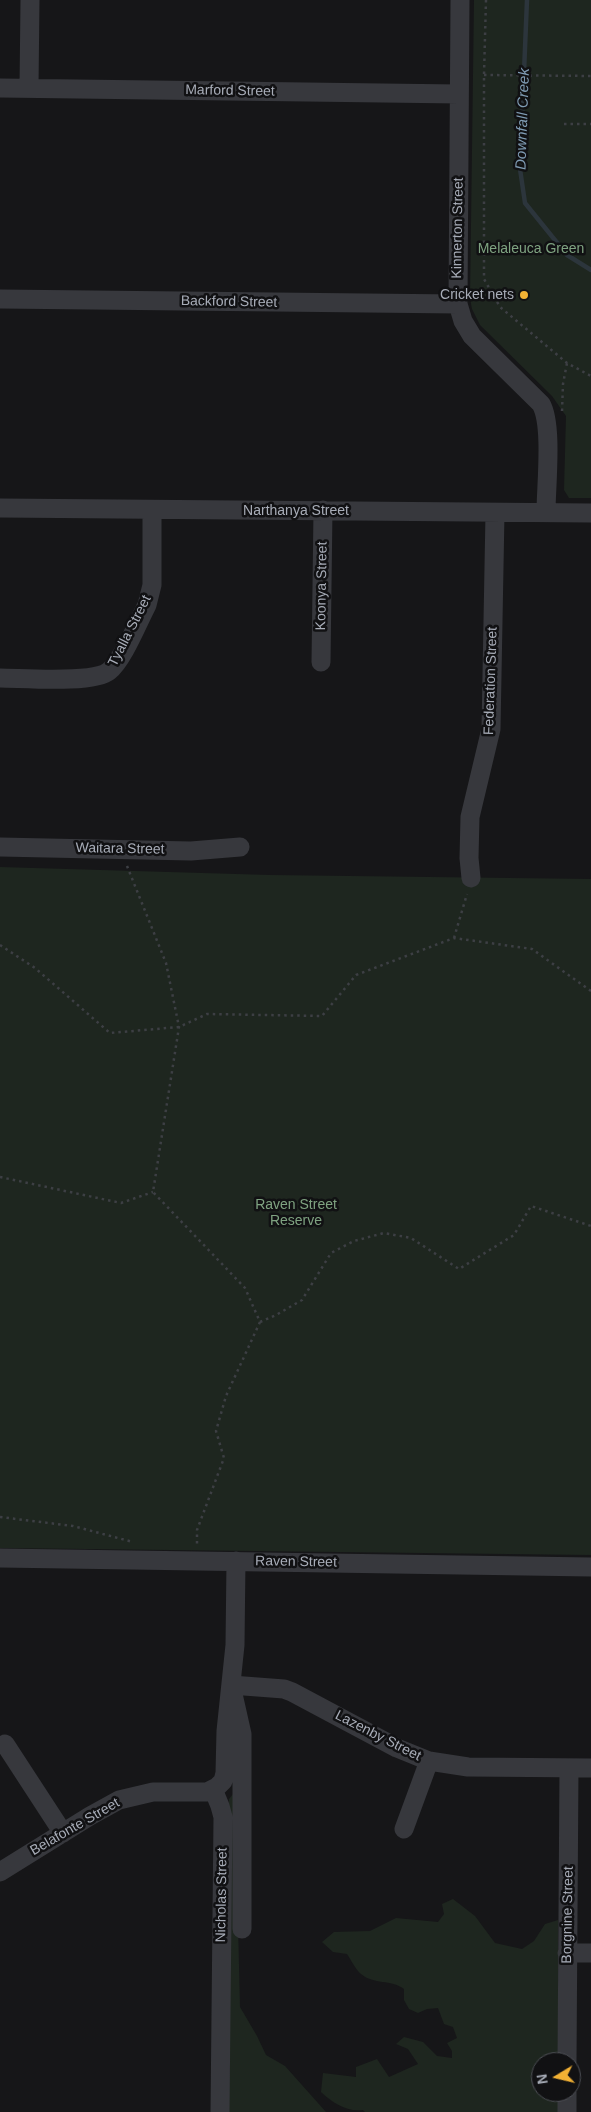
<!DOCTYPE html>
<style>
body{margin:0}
#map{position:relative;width:591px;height:2112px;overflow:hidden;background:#161618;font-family:Arial,sans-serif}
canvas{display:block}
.north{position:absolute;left:531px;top:2052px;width:50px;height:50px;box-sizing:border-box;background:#111113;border:1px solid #4d4f55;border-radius:50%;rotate:261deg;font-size:14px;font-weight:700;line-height:20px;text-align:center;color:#a8adb8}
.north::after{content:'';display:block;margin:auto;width:18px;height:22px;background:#f2b134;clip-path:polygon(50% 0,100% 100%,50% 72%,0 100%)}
</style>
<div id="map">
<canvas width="591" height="2112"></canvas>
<div class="north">N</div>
</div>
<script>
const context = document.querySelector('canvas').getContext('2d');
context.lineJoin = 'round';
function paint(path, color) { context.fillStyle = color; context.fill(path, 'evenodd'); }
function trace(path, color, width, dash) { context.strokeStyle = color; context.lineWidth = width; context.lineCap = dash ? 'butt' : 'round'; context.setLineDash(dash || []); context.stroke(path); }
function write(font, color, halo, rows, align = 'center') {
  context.font = font + ' Arial,sans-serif'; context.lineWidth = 5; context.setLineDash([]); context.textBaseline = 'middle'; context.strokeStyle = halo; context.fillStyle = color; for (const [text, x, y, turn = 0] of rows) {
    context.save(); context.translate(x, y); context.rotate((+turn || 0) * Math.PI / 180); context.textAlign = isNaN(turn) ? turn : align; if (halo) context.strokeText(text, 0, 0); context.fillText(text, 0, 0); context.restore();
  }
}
paint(new Path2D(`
 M 474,0 L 591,0 L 591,498 L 569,498 L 564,490 L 566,416 L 552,396 L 480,325 L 472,309 L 470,298 Z
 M 0,867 L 270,875 L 591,879 L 591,1555 L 0,1548 Z
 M 233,1794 L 235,1797 L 240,2007 L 257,2036 L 266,2055 L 285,2066 L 326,2112 L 226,2112 L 230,2064 L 229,1799 Z
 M 453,1899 L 475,1916 L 495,1943 L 522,1949 L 534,1941 L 545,1924 L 558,1920 L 559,2062 L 541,2062 L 541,2092 L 560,2092 L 560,2112 L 365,2112 L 363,2110 C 346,2112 333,2103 321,2092 L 323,2073 L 356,2077 L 356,2067 L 377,2059 L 389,2077 L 418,2064 L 408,2049 L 396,2044 L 404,2037 L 423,2042 L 437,2056 L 452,2058 L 452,2051 L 447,2043 L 457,2038 L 453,2027 L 444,2024 L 438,2008 L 427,2009 L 418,2013 L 409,2009 L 404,2000 L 404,1989 C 391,1979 374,1985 361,1974 C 356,1970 351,1960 347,1954 L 333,1952 L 322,1942 L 334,1932 L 370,1931 L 396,1918 L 438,1922 L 444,1914 L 442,1904 Z`), '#1e261f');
trace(new Path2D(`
 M 527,0 L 520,169 L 525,203 L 567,255 L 591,270`), '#2c353c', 4.5);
trace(new Path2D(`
 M 486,0 L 484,75 L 484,279 L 500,307 L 567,363 L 591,376
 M 484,75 L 591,76
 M 564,124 L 591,124
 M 562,411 L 563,384 L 567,363
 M 127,866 L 166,963 L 179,1027 L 153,1192 L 245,1288 L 260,1322 L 226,1396 L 216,1431 L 224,1458 L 197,1530 L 197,1544
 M 454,938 L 467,894
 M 0,945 L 35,968 L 110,1033 L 179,1027 L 207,1014 L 322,1016 L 356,975 L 454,938 L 532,949 L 591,991
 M 0,1177 L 121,1203 L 153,1192
 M 260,1322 L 276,1315 L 302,1300 L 331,1253 L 354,1241 L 384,1233 L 411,1238 L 459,1269 L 514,1235 L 531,1206 L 591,1226
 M 0,1517 L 73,1526 L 133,1542`), '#3d3f44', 2.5, [2.5, 4]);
trace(new Path2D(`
 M 460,0 L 458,304 L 463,321 L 472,336 L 541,404 C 553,424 546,487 546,512
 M 0,88 L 459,94
 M 29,88 L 30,0
 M 0,299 L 458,304
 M 0,508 L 591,513
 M 321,662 L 323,510
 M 0,678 C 22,678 94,684 109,671 C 123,660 138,622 147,605 L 152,585 L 152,510
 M 0,847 L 191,851 L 240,847
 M 471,878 L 469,858 L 470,817 L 491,729 L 495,513
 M 0,1558 L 591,1567
 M 5,1744 L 63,1833
 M 213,1789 L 220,1806 L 223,1817 L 220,2112
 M 404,1829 L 429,1761
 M 0,1872 L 90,1816 L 119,1800 L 153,1792 L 207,1792 L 217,1787 L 223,1781 L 225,1773 L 226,1731 L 235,1645 L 236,1561
 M 242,1929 L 242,1734 L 231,1685 L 284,1689 L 292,1692 L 397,1748 L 429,1761 L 468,1767 L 591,1768
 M 567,1953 L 591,1953
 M 567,2062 L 569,1768
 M 567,2112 L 567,2092`), '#37383d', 19);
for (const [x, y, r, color] of [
 [524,295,5,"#f2b134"]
]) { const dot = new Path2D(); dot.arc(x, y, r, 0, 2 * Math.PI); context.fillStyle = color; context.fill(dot); trace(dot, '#111113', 2); }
write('14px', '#a8adb8', '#111113', [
 ["Marford Street",230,91,1],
 ["Kinnerton Street",458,228,-89],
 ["Backford Street",229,302,1],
 ["Narthanya Street",296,511],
 ["Koonya Street",322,586,-89],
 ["Tyalla Street",130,631,-63],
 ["Federation Street",491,681,-88],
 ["Waitara Street",120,849,1],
 ["Raven Street",296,1562,1],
 ["Lazenby Street",378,1736,27],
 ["Belafonte Street",75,1827,-30],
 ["Nicholas Street",222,1895,-89],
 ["Borgnine Street",568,1915,-89]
]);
write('14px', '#7fa381', '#111113', [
 ["Melaleuca Green",531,249],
 ["Raven Street",296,1205],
 ["Reserve",296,1221]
]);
write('14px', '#a8adb8', '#111113', [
 ["Cricket nets",514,295]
], 'right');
write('italic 15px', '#7f9bb3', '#111113', [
 ["Downfall Creek",523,119,-88]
]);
</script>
